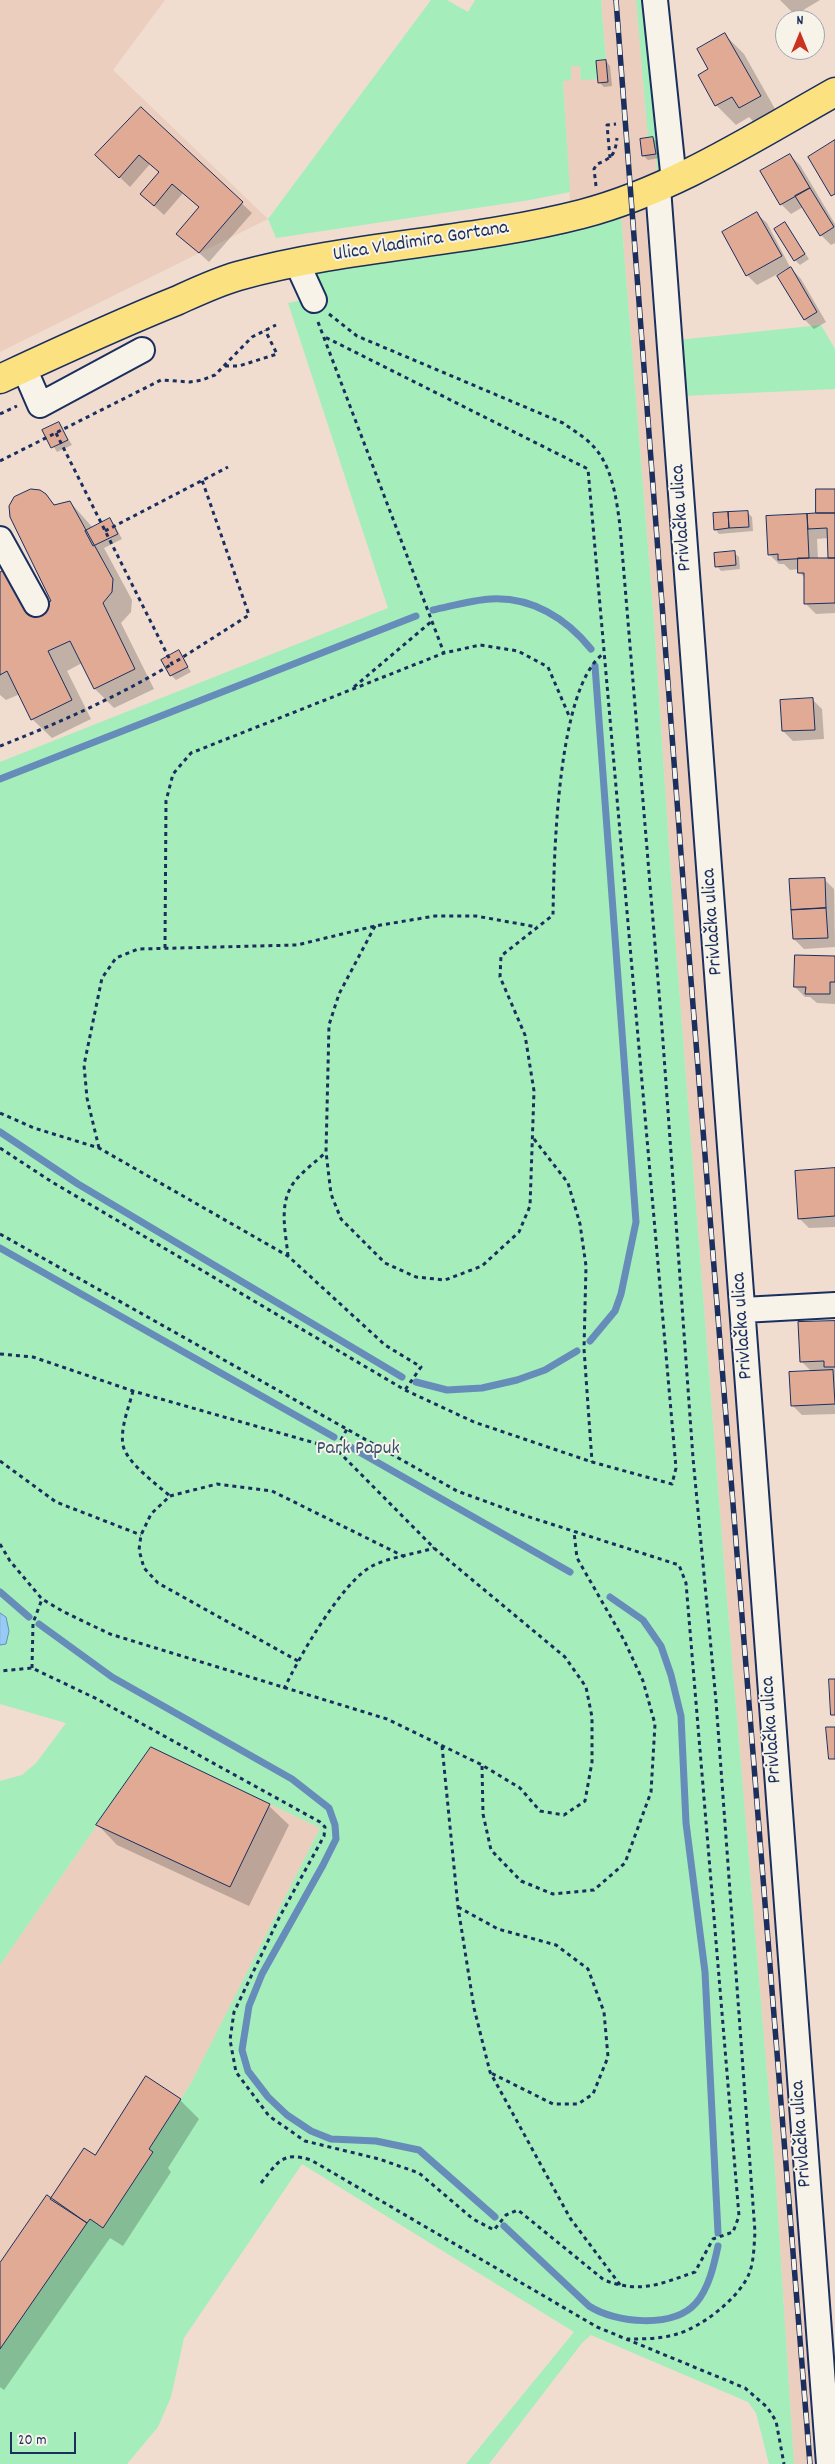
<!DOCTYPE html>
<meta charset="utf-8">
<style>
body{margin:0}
#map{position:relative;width:835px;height:2464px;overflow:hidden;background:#f0ddcf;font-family:Dekko,sans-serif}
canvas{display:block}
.north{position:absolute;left:775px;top:10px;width:50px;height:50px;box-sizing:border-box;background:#f7f3e8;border:1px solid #9fa5b1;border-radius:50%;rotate:0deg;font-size:14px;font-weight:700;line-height:20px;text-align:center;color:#1b2f5e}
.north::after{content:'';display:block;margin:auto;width:18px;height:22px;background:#c8321e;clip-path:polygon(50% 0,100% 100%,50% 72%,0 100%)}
.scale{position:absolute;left:10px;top:2432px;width:66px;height:22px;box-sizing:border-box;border:2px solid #1b2f5e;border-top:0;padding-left:6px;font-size:15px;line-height:18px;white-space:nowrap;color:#1b2f5e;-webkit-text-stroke:4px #f7f3e8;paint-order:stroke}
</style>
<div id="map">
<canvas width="835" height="2464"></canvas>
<div class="north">N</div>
<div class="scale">20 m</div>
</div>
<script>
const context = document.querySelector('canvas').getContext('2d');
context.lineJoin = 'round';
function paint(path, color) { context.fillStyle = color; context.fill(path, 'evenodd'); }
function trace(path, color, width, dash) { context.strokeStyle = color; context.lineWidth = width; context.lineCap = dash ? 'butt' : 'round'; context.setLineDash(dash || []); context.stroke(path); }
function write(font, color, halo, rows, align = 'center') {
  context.font = font + ' Dekko,sans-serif'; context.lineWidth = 4; context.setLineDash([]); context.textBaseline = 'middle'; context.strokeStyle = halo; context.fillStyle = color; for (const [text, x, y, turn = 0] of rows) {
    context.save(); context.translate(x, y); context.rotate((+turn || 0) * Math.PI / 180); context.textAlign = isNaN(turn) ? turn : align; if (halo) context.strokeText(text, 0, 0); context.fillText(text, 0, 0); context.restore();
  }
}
paint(new Path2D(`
 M 0,0 L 165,0 L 113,70 L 268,219 L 0,352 Z
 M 601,0 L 636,0 L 648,137 L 653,137 L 658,175 L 643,182 L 821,2464 L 794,2464 L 775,2168 L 724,1563 L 675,936 L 654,621 L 619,190 L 570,201 L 563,80 L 570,66 L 580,66 L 581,80 L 596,61 L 606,60 Z
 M 151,1747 L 320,1828 L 191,2083 L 149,2148 L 153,2152 L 103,2228 L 90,2220 L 0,2349 L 0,1965 Z`), '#ebcebe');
paint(new Path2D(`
 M 431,0 L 447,0 L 468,12 L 475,0 L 601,0 L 606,60 L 596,61 L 598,79 L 581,80 L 580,66 L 571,66 L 571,80 L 563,81 L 570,192 L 530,200 L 276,238 L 268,219 Z
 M 636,0 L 645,0 L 665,172 L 658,175 L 653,137 L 648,138 Z
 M 621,215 L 654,621 L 675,936 L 724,1563 L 775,2168 L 794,2464 L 769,2464 L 756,2413 L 748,2402 L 591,2335 L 582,2343 L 489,2464 L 466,2464 L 574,2332 L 302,2164 L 184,2338 L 171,2397 L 158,2427 L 127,2464 L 0,2464 L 0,2349 L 90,2219 L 103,2228 L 153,2152 L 149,2149 L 191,2083 L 320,1828 L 151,1747 L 0,1965 L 0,1781 L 22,1775 L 36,1763 L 66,1723 L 0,1704 L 0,762 L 388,608 L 288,303 L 323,296 L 314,268 Z
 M 821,325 L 835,349 L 835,389 L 683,396 L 678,340 Z`), '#a5edbb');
const water = new Path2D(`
 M 0,1613 L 6,1617 L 9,1631 L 6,1644 L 0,1645 Z`);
paint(water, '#98caf5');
trace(water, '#668cb9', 1);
paint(new Path2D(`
 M 780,0 L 820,0 L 795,15 Z
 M 725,35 L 744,54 L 779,116 L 759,127 L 749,117 L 736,125 L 716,105 L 700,76 L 710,70 Z
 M 606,61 L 610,66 L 612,86 L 604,87 L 599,82 Z
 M 141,109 L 252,213 L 209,262 L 188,243 L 200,208 L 183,193 L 164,215 L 152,204 L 160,173 L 150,164 L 130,187 L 107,165 Z
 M 653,138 L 658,143 L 660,158 L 648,160 L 643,155 Z
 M 790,155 L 800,165 L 835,224 L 835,243 L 831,245 L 821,235 L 803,207 L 791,214 L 781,204 Z
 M 757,214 L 767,223 L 790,267 L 801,279 L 826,322 L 814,329 L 804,319 L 787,269 L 757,285 L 747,275 Z
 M 785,223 L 809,259 L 800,265 L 795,260 Z
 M 59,424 L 72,445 L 57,452 L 44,431 Z
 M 835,490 L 835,613 L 816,614 L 806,604 L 805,578 L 800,573 L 800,569 L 790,570 L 784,564 L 779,564 L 769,554 L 767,517 L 817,514 ZM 828,538 L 829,559 L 818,559 L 817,539 Z
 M 45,495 L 56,506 L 70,502 L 93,528 L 110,520 L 114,524 L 122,539 L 104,548 L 132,600 L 131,612 L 121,623 L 154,689 L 114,708 L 95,689 L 82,663 L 67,671 L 91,719 L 52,738 L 32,719 L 20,694 L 6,700 L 0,695 L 0,573 L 37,609 L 52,601 Z
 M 747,512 L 752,517 L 753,531 L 719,534 L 715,529 Z
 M 734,553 L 739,557 L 740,569 L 721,571 L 717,566 Z
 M 179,652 L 191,672 L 176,680 L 171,675 Z
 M 812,699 L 822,709 L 824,739 L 793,741 L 783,731 Z
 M 824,879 L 834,889 L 835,947 L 804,949 L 794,939 Z
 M 835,957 L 835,1004 L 817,1003 L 810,997 L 805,997 L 795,987 Z
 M 835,1170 L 835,1227 L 809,1228 L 799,1218 Z
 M 835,1322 L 835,1414 L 802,1415 L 792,1405 L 812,1372 L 801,1361 Z
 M 151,1748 L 269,1806 L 289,1825 L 249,1906 L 117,1845 L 98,1825 Z
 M 180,2100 L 199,2119 L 168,2168 L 171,2172 L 123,2246 L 110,2238 L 4,2390 L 0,2387 L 0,2265 L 51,2201 L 96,2157 Z`), '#0003');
trace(new Path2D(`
 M 433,610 C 452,606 472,600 491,599 C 532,597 566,618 591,649
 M 0,779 L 416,616
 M 0,1132 L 78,1184 L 402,1377
 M 0,1248 L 334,1437
 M 590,1341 L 615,1311 L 621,1294 L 636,1222 L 595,666
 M 416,1382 L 447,1390 L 482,1388 L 517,1380 L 545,1370 L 577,1351
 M 347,1445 L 570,1572
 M 0,1592 L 29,1617
 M 610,1597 L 643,1620 L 661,1646 L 671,1675 L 681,1716 L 686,1823 L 705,1972 L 718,2233
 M 39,1624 L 112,1677 L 292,1779 L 329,1808 L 335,1825 L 336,1839 L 323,1865 L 262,1974 L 249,2006 L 242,2050 L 248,2071 L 268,2097 L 287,2115 L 311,2131 L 331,2139 L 376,2141 L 419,2150 L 495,2217
 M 504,2226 L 589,2306 C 615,2323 673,2329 696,2303 C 709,2288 714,2265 718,2246`), '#668cb9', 7);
const building = new Path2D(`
 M 725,33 L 761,96 L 739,108 L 732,97 L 715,106 L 698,75 L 708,69 L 697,49 Z
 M 606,60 L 608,82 L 598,83 L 596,61 Z
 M 141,107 L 243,202 L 199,253 L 176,234 L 199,207 L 172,184 L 154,206 L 140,194 L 159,172 L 139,155 L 119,178 L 95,155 Z
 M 653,137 L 656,154 L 642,156 L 640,139 Z
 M 835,140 L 835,194 L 831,196 L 808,157 Z
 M 790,154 L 810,188 L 780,205 L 760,171 Z
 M 810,188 L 834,227 L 820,236 L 795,196 Z
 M 757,212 L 782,256 L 746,276 L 722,232 Z
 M 785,222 L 805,254 L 794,261 L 774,229 Z
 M 791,267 L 817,312 L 804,320 L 777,276 Z
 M 59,422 L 68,440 L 51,448 L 42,430 Z
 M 31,489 L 40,490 L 46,494 L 54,505 L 70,501 L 113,579 L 112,592 L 103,603 L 135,669 L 94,689 L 70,641 L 48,651 L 72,700 L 31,720 L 7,671 L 0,675 L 0,572 L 8,568 L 29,611 L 51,601 L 10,517 L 9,506 L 14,497 Z
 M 816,489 L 835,489 L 835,513 L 816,513 Z
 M 748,511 L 749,527 L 729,528 L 728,512 Z
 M 728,512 L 729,528 L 714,530 L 713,513 Z
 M 816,513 L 835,513 L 835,558 L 828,558 L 827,528 L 808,529 L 807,514 Z
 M 807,514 L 809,558 L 778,560 L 778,554 L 768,555 L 766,516 Z
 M 110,518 L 118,534 L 93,546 L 85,531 Z
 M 735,551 L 736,565 L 715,567 L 714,553 Z
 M 798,558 L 835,558 L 835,603 L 804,604 L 804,573 L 798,573 Z
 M 179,650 L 188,667 L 170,676 L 161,660 Z
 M 813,698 L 815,730 L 782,731 L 780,700 Z
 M 825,878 L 826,908 L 791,910 L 789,879 Z
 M 826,908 L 828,938 L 793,939 L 791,910 Z
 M 795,955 L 835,956 L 835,982 L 830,982 L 830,994 L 805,994 L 806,987 L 794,987 Z
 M 835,1168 L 835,1216 L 798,1219 L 795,1171 Z
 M 835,1321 L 835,1367 L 824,1367 L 824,1361 L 800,1362 L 798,1322 Z
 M 833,1370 L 835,1404 L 791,1406 L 789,1372 Z
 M 829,1679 L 835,1679 L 835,1715 L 831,1715 Z
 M 826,1727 L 835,1727 L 835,1759 L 829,1759 Z
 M 151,1747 L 270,1804 L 230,1887 L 96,1825 Z
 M 146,2076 L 181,2099 L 149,2149 L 153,2152 L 103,2228 L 90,2219 L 87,2223 L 50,2199 L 84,2148 L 95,2155 Z
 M 47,2195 L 87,2223 L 0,2349 L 0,2263 Z`);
paint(building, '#e0aa95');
trace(building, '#1b2f5e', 1);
const minor = new Path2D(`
 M 655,0 L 674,181
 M 658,188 L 829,2464
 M 297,263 L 314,300
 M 24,368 L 40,405 L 142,350
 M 0,539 L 36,604
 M 743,1310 L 835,1305`);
const major = new Path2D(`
 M 0,379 C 58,352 116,325 176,301 C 196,292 217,282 238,276 C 350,245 469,243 582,214 C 673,190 753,138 835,92`);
trace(minor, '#1b2f5e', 28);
trace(major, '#1b2f5e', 31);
trace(new Path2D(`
 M 610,158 L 607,125 L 616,124
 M 596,186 L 594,169 L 597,164 C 612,158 615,155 617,138
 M 329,314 L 357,336 L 563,423 C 571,429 580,434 588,441 C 612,462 616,496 620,526 L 662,1028 L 693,1458 L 716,1701 L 755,2232 C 754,2245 754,2262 749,2274 C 739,2298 702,2327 677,2334 C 661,2339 643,2339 627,2339
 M 318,322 L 444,653
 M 225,366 L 239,366 L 277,354 L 265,330
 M 0,414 L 17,406
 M 56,433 L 172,664 L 249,615 L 202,480
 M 0,461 L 161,380 L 190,382 L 202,380 L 215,375 L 252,337 L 276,325
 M 105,531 L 228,467
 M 354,687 L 432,621
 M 0,746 C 59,723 117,697 172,664
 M 375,926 L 339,994 L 329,1025 L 326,1152 L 331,1194 L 341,1219 L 385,1263 L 416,1277 L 445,1280 L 482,1266 L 519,1232 L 530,1206 L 534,1091 L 525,1035 L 500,977 L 501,956 L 553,915 C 554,857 557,688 603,654
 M 165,948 L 166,801 L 173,774 L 191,753 L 444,653 L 480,645 L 518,651 L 548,667 L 570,718
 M 0,1113 L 34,1128 L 99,1148 L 288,1256 L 385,1345 L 421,1367 L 405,1390
 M 534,1139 L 568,1183 L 580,1224 L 586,1266 L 584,1349 L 592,1462
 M 0,1148 L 52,1182 L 405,1390 L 474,1422 L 592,1462 L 672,1484 L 676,1468 L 588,469 L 323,336
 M 99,1148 L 87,1098 L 84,1065 L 102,978 L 116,958 L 138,949 L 297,945 L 375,926 L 435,916 L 476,916 L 537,927
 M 0,1234 L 457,1491 L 523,1515 L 679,1565 L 686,1583 L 739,2216 L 733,2232 L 713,2239 L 695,2272 C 660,2284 641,2294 604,2280 L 518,2210 L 506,2215 L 494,2230 L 473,2219 L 419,2173 L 379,2159 L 305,2141 L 269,2116 L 236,2072 L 230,2040 L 234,2012 L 279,1918 L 324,1836 L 325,1827 L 320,1822 L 97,1699 L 32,1668 L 0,1671
 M 288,1256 C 286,1234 279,1208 291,1187 C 298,1174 316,1162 326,1152
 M 0,1354 L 33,1357 L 133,1391 L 336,1449 L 347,1429
 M 133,1391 C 129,1407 120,1428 123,1445 C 126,1462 156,1484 170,1496
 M 0,1461 L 56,1502 L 141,1535
 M 0,1544 L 10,1561 L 42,1599 L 64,1612 L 110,1634 L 387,1719 L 482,1765 L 520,1788 L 540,1811 L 564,1815 L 585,1801 L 592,1762 L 592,1717 L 586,1687 L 565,1657 L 434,1548 L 336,1449
 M 298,1661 L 158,1583 L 144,1568 L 139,1550 L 141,1535 L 151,1514 L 170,1496 L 217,1484 L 272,1491 L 405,1557
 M 32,1668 L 33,1623 L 42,1599
 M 284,1689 C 299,1657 342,1582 372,1566 C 390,1557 415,1554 434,1548
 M 442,1746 L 458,1907 L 474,2008 L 490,2072 L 570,2218 L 621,2286
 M 482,1766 L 483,1814 L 491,1850 L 521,1881 L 553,1894 L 594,1890 L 625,1863 L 651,1792 L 655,1724 L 643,1681 L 624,1640 L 577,1558 L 574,1532
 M 458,1907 L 498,1929 L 556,1945 L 588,1969 L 604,2012 L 608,2057 L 593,2094 L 578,2104 L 553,2104 L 491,2073
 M 261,2183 C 278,2162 282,2151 311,2160 L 597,2327 L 745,2388 L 767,2407 L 776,2421 L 784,2464`), '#1b2f5e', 3, [4, 4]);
trace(minor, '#f7f3e8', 24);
trace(major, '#fbe180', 28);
const rail = new Path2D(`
 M 616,0 L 684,893 L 810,2464`);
trace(rail, '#1b2f5e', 5.5);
trace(rail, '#f7f3e8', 4, [11]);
write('20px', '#1b2f5e', '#f7f3e8', [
 ["Ulica Vladimira Gortana",421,243,-9],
 ["Privlačka ulica",683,518,-94],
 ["Privlačka ulica",714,922,-94],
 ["Privlačka ulica",744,1326,-94],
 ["Privlačka ulica",773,1730,-94],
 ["Privlačka ulica",803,2134,-94]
]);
write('20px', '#375571', '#f7f3e8', [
 ["Park Papuk",358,1450]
]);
</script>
